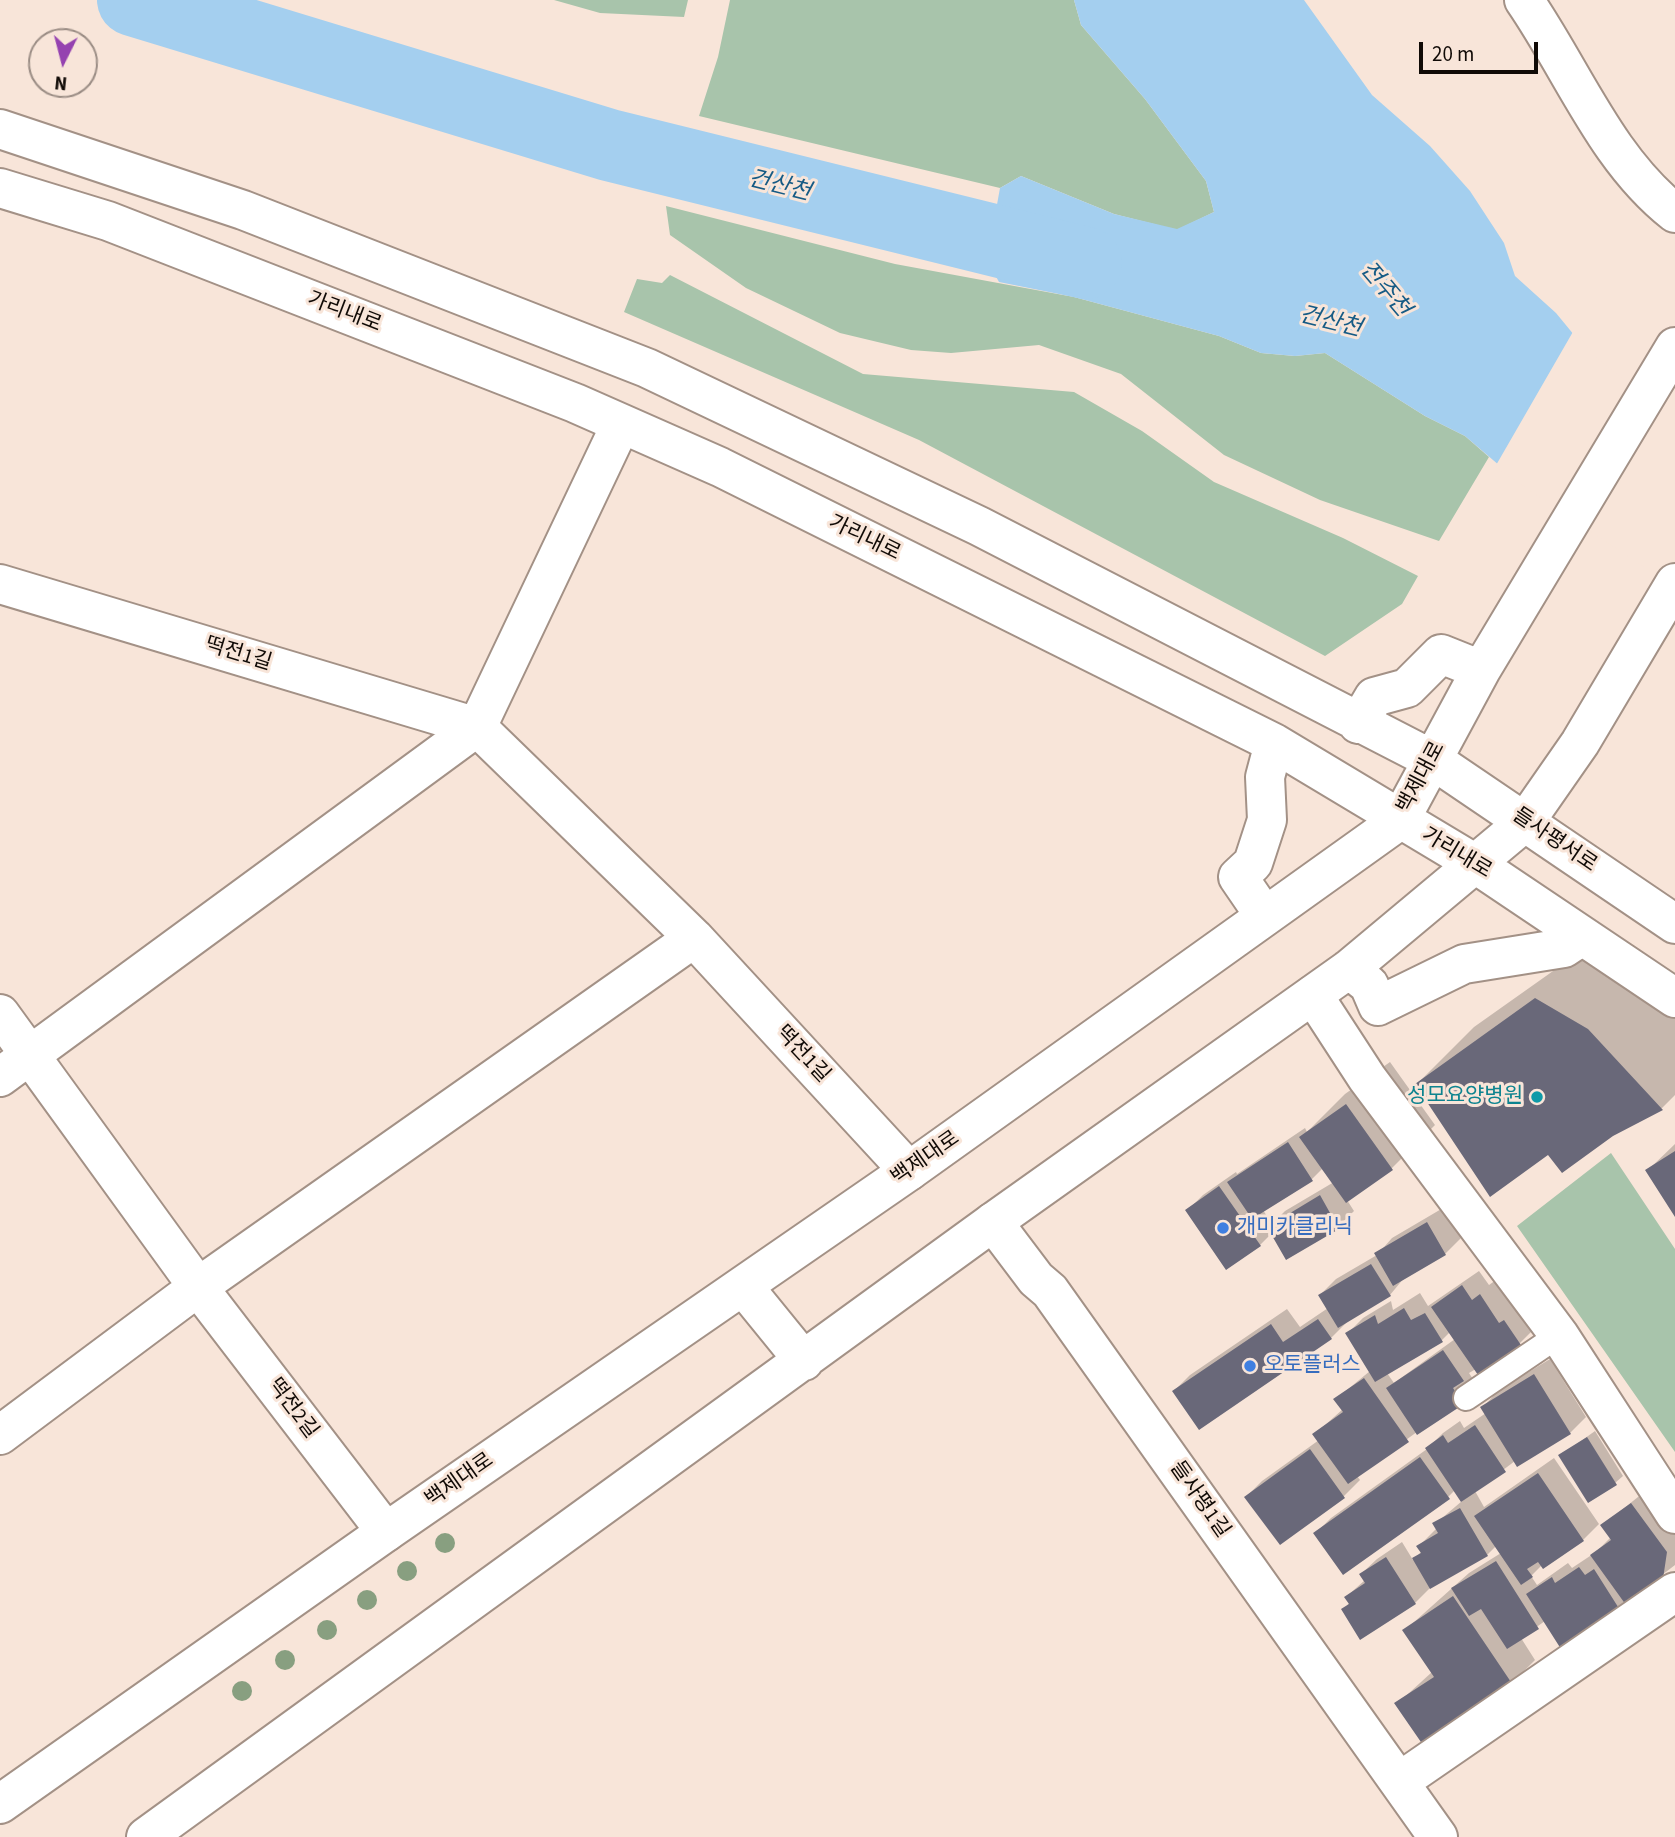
<!DOCTYPE html>
<meta charset="utf-8">
<style>
body{margin:0}
#map{position:relative;width:1675px;height:1837px;overflow:hidden;background:#f8e5d9;font-family:"Source Sans 3",sans-serif}
canvas{display:block}
.north{position:absolute;left:28px;top:28px;width:70px;height:70px;box-sizing:border-box;background:#f8e5d9;border:2px solid #9b8d85;border-radius:50%;rotate:186deg;font-size:19px;font-weight:700;line-height:28px;text-align:center;color:#100a06}
.north::after{content:'';display:block;margin:auto;width:24px;height:32px;background:#9542b0;clip-path:polygon(50% 0,100% 100%,50% 72%,0 100%)}
.scale{position:absolute;left:1419px;top:42px;width:119px;height:32px;box-sizing:border-box;border:4px solid #100a06;border-top:0;padding-left:9px;font-size:21px;line-height:24px;white-space:nowrap;color:#100a06;-webkit-text-stroke:5px #f8e5d9;paint-order:stroke}
</style>
<div id="map">
<canvas width="1675" height="1837"></canvas>
<div class="north">N</div>
<div class="scale">20 m</div>
</div>
<script>
const context = document.querySelector('canvas').getContext('2d');
context.lineJoin = 'round';
function paint(path, color) { context.fillStyle = color; context.fill(path, 'evenodd'); }
function trace(path, color, width, dash) { context.strokeStyle = color; context.lineWidth = width; context.lineCap = dash ? 'butt' : 'round'; context.setLineDash(dash || []); context.stroke(path); }
function write(font, color, halo, rows, align = 'center') {
  context.font = font + ' "Source Sans 3","Noto Sans KR",sans-serif'; context.lineWidth = 6; context.setLineDash([]); context.textBaseline = 'middle'; context.strokeStyle = halo; context.fillStyle = color; for (const [text, x, y, turn = 0] of rows) {
    context.save(); context.translate(x, y); context.rotate((+turn || 0) * Math.PI / 180); context.textAlign = isNaN(turn) ? turn : align; if (halo) context.strokeText(text, 0, 0); context.fillText(text, 0, 0); context.restore();
  }
}
paint(new Path2D(`
 M 554,0 L 688,0 L 684,17 L 600,13 Z
 M 730,0 L 1074,0 L 1081,25 L 1145,99 L 1206,181 L 1214,212 L 1177,230 L 1114,214 L 1021,176 L 1000,188 L 699,116 L 718,57 Z
 M 666,206 L 895,264 L 1074,297 L 1219,336 L 1261,353 L 1295,356 L 1325,353 L 1425,416 L 1465,436 L 1489,457 L 1439,541 L 1320,500 L 1224,455 L 1121,374 L 1039,345 L 951,353 L 911,350 L 840,333 L 746,288 L 670,235 Z
 M 670,275 L 863,374 L 1074,392 L 1142,431 L 1214,482 L 1343,538 L 1418,576 L 1402,604 L 1325,656 L 919,440 L 624,312 L 637,279 L 662,283 Z
 M 1611,1153 L 1675,1249 L 1675,1452 L 1517,1226 Z`), '#a8c4ab');
paint(new Path2D(`
 M 1074,0 L 1304,0 L 1372,95 L 1430,146 L 1470,191 L 1504,243 L 1515,276 L 1556,313 L 1593,358 L 1500,466 L 1465,436 L 1425,416 L 1325,353 L 1295,356 L 1261,353 L 1219,336 L 1074,297 L 999,282 L 987,260 L 1000,188 L 1021,176 L 1114,214 L 1177,229 L 1214,212 L 1206,181 L 1145,99 L 1081,25 Z`), '#a4cfef');
paint(new Path2D(`
 M 1574,330 L 1595,356 L 1675,420 L 1675,588 L 1495,467 Z`), '#f8e5d9');
paint(new Path2D(`
 M 1594,942 L 1675,1005 L 1675,1095 L 1662,1108 L 1612,1135 L 1549,1152 L 1417,1084 L 1474,1027 Z
 M 1390,1062 L 1435,1125 L 1392,1168 L 1347,1200 L 1354,1211 L 1338,1227 L 1287,1257 L 1272,1233 L 1260,1245 L 1187,1211 L 1203,1195 L 1236,1172 L 1237,1174 L 1305,1128 L 1307,1132 L 1345,1094 ZM 1323,1168 L 1334,1182 L 1285,1211 L 1272,1224 L 1263,1210 L 1312,1179 Z
 M 1675,1144 L 1675,1214 L 1647,1171 Z
 M 1443,1208 L 1461,1238 L 1445,1254 L 1404,1278 L 1390,1295 L 1347,1322 L 1331,1338 L 1174,1391 L 1190,1375 L 1287,1309 L 1300,1327 L 1328,1308 L 1320,1295 L 1336,1279 L 1377,1255 L 1392,1238 Z
 M 1479,1271 L 1489,1285 L 1496,1280 L 1536,1327 L 1520,1343 L 1469,1373 L 1478,1387 L 1357,1476 L 1360,1480 L 1344,1496 L 1281,1543 L 1246,1497 L 1262,1481 L 1319,1440 L 1315,1434 L 1343,1409 L 1336,1399 L 1370,1371 L 1347,1334 L 1363,1318 L 1391,1301 L 1393,1310 L 1420,1293 L 1428,1306 ZM 1450,1332 L 1455,1339 L 1394,1383 L 1387,1373 L 1442,1340 Z
 M 1550,1359 L 1586,1417 L 1570,1433 L 1515,1461 L 1475,1491 L 1484,1507 L 1554,1458 L 1599,1524 L 1583,1540 L 1542,1565 L 1531,1576 L 1537,1585 L 1568,1563 L 1572,1568 L 1596,1552 L 1611,1537 L 1603,1525 L 1648,1489 L 1675,1526 L 1675,1565 L 1619,1608 L 1545,1621 L 1521,1638 L 1535,1660 L 1512,1683 L 1397,1704 L 1432,1672 L 1404,1631 L 1469,1573 L 1501,1553 L 1496,1546 L 1487,1555 L 1431,1587 L 1415,1603 L 1361,1638 L 1343,1610 L 1350,1602 L 1346,1597 L 1365,1580 L 1361,1574 L 1377,1559 L 1402,1542 L 1413,1560 L 1422,1551 L 1419,1546 L 1437,1528 L 1435,1524 L 1462,1501 L 1455,1490 L 1448,1497 L 1315,1534 L 1331,1518 L 1427,1449 L 1443,1433 L 1460,1421 L 1464,1428 L 1486,1413 L 1483,1407 L 1498,1391 Z
 M 1595,1431 L 1623,1476 L 1615,1483 L 1560,1456 Z`), '#0003');
trace(new Path2D(`
 M 133,0 L 609,145 L 1086,263`), '#a4cfef', 72);
paint(new Path2D(`
 M 1535,998 L 1588,1029 L 1663,1110 L 1613,1136 L 1562,1173 L 1548,1155 L 1490,1197 L 1415,1084 Z
 M 1346,1104 L 1393,1170 L 1346,1203 L 1299,1137 Z
 M 1288,1142 L 1313,1181 L 1252,1219 L 1227,1182 Z
 M 1675,1151 L 1675,1217 L 1645,1170 Z
 M 1219,1186 L 1261,1246 L 1226,1270 L 1185,1210 Z
 M 1320,1195 L 1339,1229 L 1286,1260 L 1267,1227 Z
 M 1427,1222 L 1446,1255 L 1393,1286 L 1374,1253 Z
 M 1371,1264 L 1391,1296 L 1338,1328 L 1318,1295 Z
 M 1462,1285 L 1472,1300 L 1480,1294 L 1499,1323 L 1504,1320 L 1521,1345 L 1478,1375 L 1431,1307 Z
 M 1404,1308 L 1411,1320 L 1425,1313 L 1443,1342 L 1375,1382 L 1345,1333 L 1375,1315 L 1378,1324 Z
 M 1318,1319 L 1332,1339 L 1199,1430 L 1172,1391 L 1271,1324 L 1283,1342 Z
 M 1443,1350 L 1464,1381 L 1453,1388 L 1464,1404 L 1417,1435 L 1386,1388 Z
 M 1534,1374 L 1571,1434 L 1517,1467 L 1480,1407 Z
 M 1364,1378 L 1409,1442 L 1348,1484 L 1312,1434 L 1343,1412 L 1333,1399 Z
 M 1475,1425 L 1506,1472 L 1461,1502 L 1425,1448 L 1443,1435 L 1448,1443 Z
 M 1587,1437 L 1617,1485 L 1588,1503 L 1558,1455 Z
 M 1310,1449 L 1345,1498 L 1280,1545 L 1244,1497 Z
 M 1420,1457 L 1450,1499 L 1343,1575 L 1313,1533 Z
 M 1538,1473 L 1584,1541 L 1543,1569 L 1538,1562 L 1527,1569 L 1533,1577 L 1521,1585 L 1474,1516 Z
 M 1631,1503 L 1667,1552 L 1663,1579 L 1626,1605 L 1590,1555 L 1611,1540 L 1600,1525 Z
 M 1460,1508 L 1488,1556 L 1430,1589 L 1412,1558 L 1421,1553 L 1416,1546 L 1438,1533 L 1432,1523 Z
 M 1386,1557 L 1416,1604 L 1360,1640 L 1341,1609 L 1349,1604 L 1344,1597 L 1365,1583 L 1359,1574 Z
 M 1496,1561 L 1539,1629 L 1507,1649 L 1481,1609 L 1469,1616 L 1451,1588 Z
 M 1579,1567 L 1585,1575 L 1594,1569 L 1620,1610 L 1561,1649 L 1526,1594 L 1552,1577 L 1555,1583 Z
 M 1453,1596 L 1513,1685 L 1423,1745 L 1394,1703 L 1434,1677 L 1402,1630 Z`), '#696879');
const service = new Path2D(`
 M 1466,1398 L 1559,1335`);
const minor = new Path2D(`
 M 0,584 L 477,727 L 694,938 L 909,1171
 M 1313,995 L 1367,1078 L 1559,1335 L 1675,1514
 M 0,1014 L 198,1287 L 386,1532
 M 0,1077 L 477,727 L 621,424
 M 993,1222 L 1036,1279 L 1050,1291 L 1438,1837
 M 0,1435 L 198,1287 L 694,938
 M 1399,1782 L 1675,1592`);
const tertiary = new Path2D(`
 M 1524,0 C 1573,71 1606,159 1675,213
 M 0,129 L 243,210 L 647,368 L 979,526 L 1433,760 L 1675,924
 M 0,188 L 108,221 L 575,403 L 720,467 L 1274,743 L 1474,863 L 1675,998
 M 1358,724 L 1374,697 L 1407,688 L 1441,654 L 1481,670
 M 1264,915 L 1238,877 L 1253,863 L 1267,820 L 1265,777 L 1274,743
 M 1349,969 L 1369,985 L 1378,1006 L 1464,964 L 1564,948 L 1582,936
 M 743,1286 L 804,1361
 M 0,1804 L 386,1532 L 909,1171 L 1400,820 L 1481,670 L 1675,347
 M 146,1837 L 993,1222 L 1349,969 L 1525,822 L 1580,743 L 1675,583`);
trace(service, '#a39186', 28);
trace(minor, '#a39186', 42);
trace(tertiary, '#a39186', 42);
trace(service, '#fff', 24);
trace(minor, '#fff', 38);
trace(tertiary, '#fff', 38);
context.fillStyle = '#889f80';
for (const [x, y] of [
 [445,1543],
 [407,1571],
 [367,1600],
 [327,1630],
 [285,1660],
 [242,1691]
]) { context.beginPath(); context.arc(x, y, 10, 0, 2 * Math.PI); context.fill(); }
for (const [x, y, r, color] of [
 [1537,1097,7,"#0f9aa8"],
 [1223,1228,7,"#3f7fe0"],
 [1250,1366,7,"#3f7fe0"]
]) { const dot = new Path2D(); dot.arc(x, y, r, 0, 2 * Math.PI); context.fillStyle = color; context.fill(dot); trace(dot, '#f8e5d9', 2.5); }
write('21px', '#100a06', '#f8e5d9', [
 ["가리내로",344,313,21],
 ["가리내로",864,539,26],
 ["떡전1길",238,655,17],
 ["백제대로",1422,778,-62],
 ["들사평서로",1554,841,34],
 ["가리내로",1456,854,31],
 ["떡전1길",802,1055,47],
 ["백제대로",926,1159,-35],
 ["떡전2길",292,1409,53],
 ["백제대로",460,1481,-35],
 ["들사평1길",1199,1500,55]
]);
write('21px', '#0d838f', '#f8e5d9', [
 ["성모요양병원",1523,1097]
], 'right');
write('21px', '#366cbe', '#f8e5d9', [
 ["개미카클리닉",1237,1228],
 ["오토플러스",1264,1366]
], 'left');
write('italic 23px', '#165b85', '#f8e5d9', [
 ["건산천",779,187,14],
 ["전주천",1384,290,50],
 ["건산천",1330,323,14]
]);
</script>
